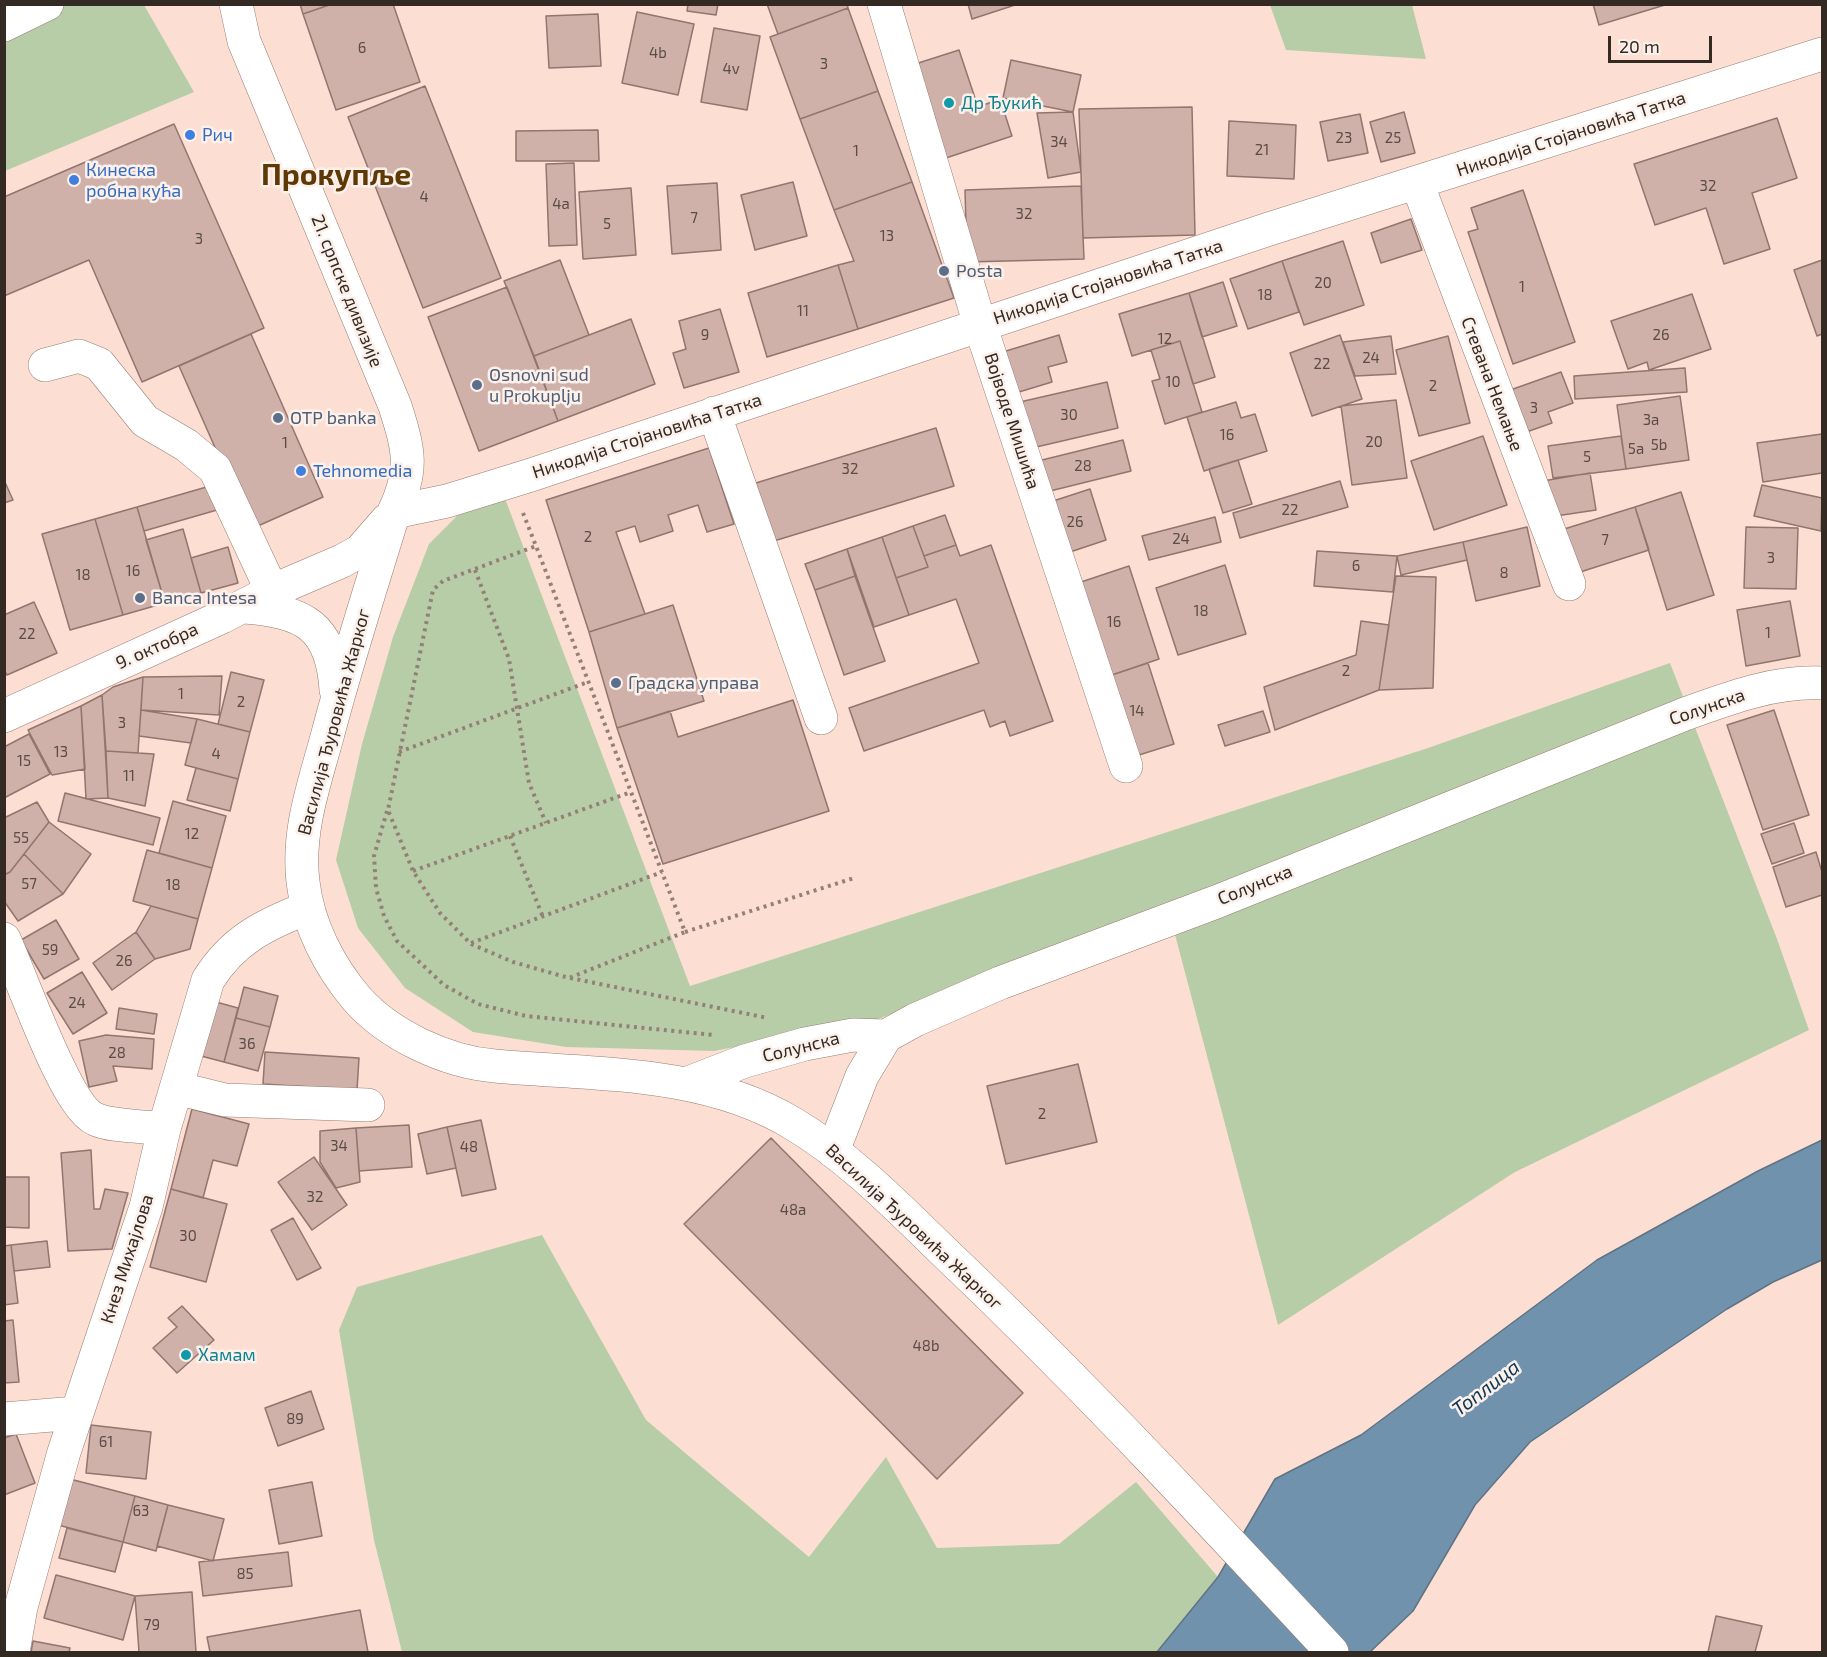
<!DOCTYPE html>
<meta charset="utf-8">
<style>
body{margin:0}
#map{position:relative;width:1827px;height:1657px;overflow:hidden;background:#fcdfd2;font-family:"Exo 2",sans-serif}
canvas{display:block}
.frame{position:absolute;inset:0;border:6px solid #342a24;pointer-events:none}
.scale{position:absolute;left:1608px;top:36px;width:104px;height:27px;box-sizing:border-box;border:3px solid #342a24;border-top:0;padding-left:8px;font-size:18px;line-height:21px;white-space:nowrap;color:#342a24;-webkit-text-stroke:4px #fcf0eb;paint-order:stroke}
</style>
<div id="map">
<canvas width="1827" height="1657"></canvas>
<div class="frame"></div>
<div class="scale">20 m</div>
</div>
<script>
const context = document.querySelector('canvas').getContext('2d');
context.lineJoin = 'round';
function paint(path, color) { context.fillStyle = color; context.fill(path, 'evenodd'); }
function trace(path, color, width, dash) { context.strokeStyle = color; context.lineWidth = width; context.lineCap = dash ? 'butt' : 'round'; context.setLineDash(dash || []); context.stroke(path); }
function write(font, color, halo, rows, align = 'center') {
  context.font = font + ' "Exo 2",sans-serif'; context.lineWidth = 5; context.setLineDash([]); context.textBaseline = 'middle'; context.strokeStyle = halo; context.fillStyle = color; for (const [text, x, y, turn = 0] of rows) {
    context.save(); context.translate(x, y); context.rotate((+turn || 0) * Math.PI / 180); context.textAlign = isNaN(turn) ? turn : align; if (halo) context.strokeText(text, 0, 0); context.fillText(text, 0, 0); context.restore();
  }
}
paint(new Path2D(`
 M 5,5 L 144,5 L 194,92 L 5,171 Z
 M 1270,5 L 1412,5 L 1426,59 L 1286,50 Z
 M 504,496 L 690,986 L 1428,748 L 1670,663 L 1777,939 L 1809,1030 L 1515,1172 L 1278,1325 L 1168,908 L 878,1019 L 714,1051 L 566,1047 L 473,1032 L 405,988 L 358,928 L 336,860 L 362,744 L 393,637 L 429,544 L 462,511 Z
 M 542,1235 L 646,1420 L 809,1557 L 886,1457 L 937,1548 L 1059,1544 L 1136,1482 L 1218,1577 L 1157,1652 L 402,1652 L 374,1540 L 339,1330 L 357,1287 Z`), '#b7cda8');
const water = new Path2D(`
 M 1822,1140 L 1822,1260 L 1773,1282 L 1727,1309 L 1530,1442 L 1475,1505 L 1413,1611 L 1370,1652 L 1157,1652 L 1218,1577 L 1275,1479 L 1361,1435 L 1597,1260 L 1758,1171 Z`);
paint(water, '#7092ad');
trace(water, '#5e7384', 1.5);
const building = new Path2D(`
 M 300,4 L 332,4 L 303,14 Z
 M 332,4 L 393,4 L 420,82 L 336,110 L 303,14 Z
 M 688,4 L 718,4 L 716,15 L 687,11 Z
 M 767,4 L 847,4 L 848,8 L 778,34 Z
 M 968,4 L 1018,4 L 972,19 Z
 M 1593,4 L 1668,4 L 1599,25 Z
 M 848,8 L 878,91 L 800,119 L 770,37 Z
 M 637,12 L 694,24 L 678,95 L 622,83 Z
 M 598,14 L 601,66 L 549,68 L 546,16 Z
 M 714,28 L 760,36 L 747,110 L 701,102 Z
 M 959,50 L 978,107 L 1000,99 L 1012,136 L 940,160 L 909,66 Z
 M 1011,60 L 1081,75 L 1073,112 L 1003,98 Z
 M 425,86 L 501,278 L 423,308 L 348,117 Z
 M 878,91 L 912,182 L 834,210 L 800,119 Z
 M 1192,107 L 1195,235 L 1083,238 L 1079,109 Z
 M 1073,112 L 1081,172 L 1048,178 L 1037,113 Z
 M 1404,112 L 1415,153 L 1381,162 L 1370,122 Z
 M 1360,114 L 1368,153 L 1328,161 L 1320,122 Z
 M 1777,118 L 1797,178 L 1752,193 L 1770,249 L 1724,264 L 1706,208 L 1655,225 L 1634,164 Z
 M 1229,121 L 1296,125 L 1294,179 L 1227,176 Z
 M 174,124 L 264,328 L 142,382 L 89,260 L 4,296 L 4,197 Z
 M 598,130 L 599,161 L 516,161 L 516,131 Z
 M 574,163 L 577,245 L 549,246 L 546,164 Z
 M 793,182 L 807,236 L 755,250 L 741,195 Z
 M 912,182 L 954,298 L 858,329 L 838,265 L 854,261 L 834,210 Z
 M 717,183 L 721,250 L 672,254 L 667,186 Z
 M 1081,186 L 1084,259 L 967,262 L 965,190 Z
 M 631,188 L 636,255 L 583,259 L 579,192 Z
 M 1523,190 L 1575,342 L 1513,364 L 1468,232 L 1478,229 L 1471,208 Z
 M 1411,219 L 1422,250 L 1381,263 L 1371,233 Z
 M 1343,241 L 1364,305 L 1304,325 L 1282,261 Z
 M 560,260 L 589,335 L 534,356 L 504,281 Z
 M 1822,260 L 1822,334 L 1817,336 L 1794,270 Z
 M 1282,261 L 1299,312 L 1248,329 L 1230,279 Z
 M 838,265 L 858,329 L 767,357 L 748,293 Z
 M 1223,282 L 1237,326 L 1202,337 L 1189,293 Z
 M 507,287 L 558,421 L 479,451 L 428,317 Z
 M 1189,293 L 1215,377 L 1193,384 L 1180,341 L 1132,356 L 1119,314 Z
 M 1692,294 L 1711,349 L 1649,370 L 1647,362 L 1628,369 L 1611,321 Z
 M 720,309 L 739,372 L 684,388 L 673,353 L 686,349 L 679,321 Z
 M 631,319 L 655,384 L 558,421 L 534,356 Z
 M 251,334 L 323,497 L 251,529 L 179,366 Z
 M 1059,335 L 1067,362 L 1048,367 L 1052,382 L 1009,395 L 996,354 Z
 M 1340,335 L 1362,399 L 1312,416 L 1290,353 Z
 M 1391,336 L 1396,374 L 1355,376 L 1343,342 Z
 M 1448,336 L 1470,423 L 1419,436 L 1396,350 Z
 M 1180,341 L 1202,412 L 1165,424 L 1152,381 L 1160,379 L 1151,350 Z
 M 1685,368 L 1687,392 L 1575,399 L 1574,376 Z
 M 1561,372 L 1573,403 L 1548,412 L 1552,423 L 1518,435 L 1502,393 Z
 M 1107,382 L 1118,428 L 1032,448 L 1020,402 Z
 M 1680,396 L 1689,460 L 1626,469 L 1617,405 Z
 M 1396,400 L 1407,478 L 1352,485 L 1341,406 Z
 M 1236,402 L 1241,418 L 1255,414 L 1267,451 L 1204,471 L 1187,417 Z
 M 936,428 L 954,486 L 764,544 L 746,486 Z
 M 1822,434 L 1822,473 L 1763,482 L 1757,443 Z
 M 1483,436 L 1507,505 L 1434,530 L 1411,461 Z
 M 1621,436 L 1626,469 L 1553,478 L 1548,446 Z
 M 1123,440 L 1131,471 L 1042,493 L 1034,462 Z
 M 709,448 L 734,524 L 707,532 L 698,505 L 668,515 L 673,531 L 640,542 L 635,526 L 616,532 L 645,614 L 589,632 L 546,500 Z
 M 1238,460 L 1252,504 L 1223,513 L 1209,469 Z
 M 1590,473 L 1596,510 L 1549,517 L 1543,481 Z
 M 4,480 L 13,500 L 4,503 Z
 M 1340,481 L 1348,507 L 1240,538 L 1233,513 Z
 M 1762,485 L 1822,498 L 1821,531 L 1754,516 Z
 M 210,486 L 217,510 L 144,531 L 137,507 Z
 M 1090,489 L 1106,540 L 1061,555 L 1044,504 Z
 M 1681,492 L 1714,595 L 1667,610 L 1635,507 Z
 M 137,507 L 165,603 L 123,615 L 95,519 Z
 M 1635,507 L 1649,550 L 1574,574 L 1561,530 Z
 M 945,515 L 956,545 L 924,556 L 913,526 Z
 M 1215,517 L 1221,542 L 1149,560 L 1142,536 Z
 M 95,519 L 123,615 L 70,630 L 42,534 Z
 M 913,526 L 928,567 L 896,578 L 882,537 Z
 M 1527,527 L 1540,586 L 1476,601 L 1463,542 Z
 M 1746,527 L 1798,528 L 1796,589 L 1744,588 Z
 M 183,529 L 201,593 L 165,603 L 146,540 Z
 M 882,537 L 909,615 L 874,627 L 847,549 Z
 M 1463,542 L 1467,560 L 1401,575 L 1397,556 Z
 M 956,545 L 960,556 L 991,545 L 1053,721 L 1010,736 L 1005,721 L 990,727 L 984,710 L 864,751 L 849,708 L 979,663 L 956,599 L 909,615 L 896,578 L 928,567 L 924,556 Z
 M 228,547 L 238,583 L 201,593 L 191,558 Z
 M 847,549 L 855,576 L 815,590 L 805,564 Z
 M 1317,551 L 1397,556 L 1393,592 L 1314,586 Z
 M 1225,565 L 1246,634 L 1178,655 L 1156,588 Z
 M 1129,566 L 1159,659 L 1100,679 L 1069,586 Z
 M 855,576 L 885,661 L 844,675 L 815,590 Z
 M 1396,576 L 1436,577 L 1433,688 L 1379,690 Z
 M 1790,601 L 1800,656 L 1746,666 L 1737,610 Z
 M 34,602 L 57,653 L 7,675 L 4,670 L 4,615 Z
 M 673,605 L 704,701 L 617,728 L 589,632 Z
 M 1361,621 L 1389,625 L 1379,690 L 1275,730 L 1264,687 L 1356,655 Z
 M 1148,663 L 1174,744 L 1126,759 L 1100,679 Z
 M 231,672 L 264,680 L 250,732 L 218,724 Z
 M 222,676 L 219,715 L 141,710 L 143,677 Z
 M 143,677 L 138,753 L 106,751 L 102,695 L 113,687 Z
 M 102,695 L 108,798 L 86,799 L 81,706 Z
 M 793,700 L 829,811 L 663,864 L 617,728 L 670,711 L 678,737 Z
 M 81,706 L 85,769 L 52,775 L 28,730 Z
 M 141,710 L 197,719 L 191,743 L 139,736 Z
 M 1774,710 L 1809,815 L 1763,830 L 1727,725 Z
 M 1263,711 L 1270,732 L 1225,746 L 1218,725 Z
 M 197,719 L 250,732 L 238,779 L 185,765 Z
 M 29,734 L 50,774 L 4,798 L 4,747 Z
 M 106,751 L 154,754 L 145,806 L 108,798 Z
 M 196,768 L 238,779 L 230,811 L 187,800 Z
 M 65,793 L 160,818 L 153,845 L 58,821 Z
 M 173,801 L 226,816 L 212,868 L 159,853 Z
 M 37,802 L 49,822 L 10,872 L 4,875 L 4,818 Z
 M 49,822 L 91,854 L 63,894 L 24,854 Z
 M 1794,823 L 1804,853 L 1772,864 L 1761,834 Z
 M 147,850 L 212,868 L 198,919 L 133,901 Z
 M 1816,852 L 1822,872 L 1822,895 L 1786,907 L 1773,867 Z
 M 24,854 L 63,894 L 18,921 L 4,901 L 4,875 L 10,872 Z
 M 151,906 L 198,919 L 190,949 L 155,959 L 136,932 Z
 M 56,920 L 79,959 L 44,979 L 21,940 Z
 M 136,932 L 155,959 L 112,990 L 93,963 Z
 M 82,972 L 107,1013 L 73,1034 L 47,993 Z
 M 244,987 L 278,996 L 270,1027 L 236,1018 Z
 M 216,1002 L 238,1008 L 224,1062 L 201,1056 Z
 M 119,1008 L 157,1014 L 154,1034 L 116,1029 Z
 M 236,1018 L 270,1027 L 258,1071 L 224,1062 Z
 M 106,1035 L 154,1039 L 152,1069 L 113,1066 L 117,1081 L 89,1087 L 79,1041 Z
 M 265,1052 L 359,1058 L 357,1090 L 263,1084 Z
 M 1078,1064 L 1097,1142 L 1006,1164 L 987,1086 Z
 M 192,1109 L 249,1124 L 237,1166 L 213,1160 L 203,1198 L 171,1189 Z
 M 481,1120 L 496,1189 L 462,1196 L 447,1127 Z
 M 409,1125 L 412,1167 L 359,1171 L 356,1128 Z
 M 447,1127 L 456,1168 L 427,1174 L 418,1134 Z
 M 356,1128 L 360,1182 L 336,1188 L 320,1162 L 320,1131 Z
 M 771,1138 L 1023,1393 L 937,1479 L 684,1224 Z
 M 91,1150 L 94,1209 L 100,1209 L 105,1189 L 128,1193 L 112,1249 L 68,1251 L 61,1153 Z
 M 314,1157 L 347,1205 L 312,1230 L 278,1182 Z
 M 4,1177 L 29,1177 L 29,1228 L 4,1227 Z
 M 171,1189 L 227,1204 L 206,1282 L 150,1267 Z
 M 293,1218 L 321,1268 L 297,1280 L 271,1230 Z
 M 47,1241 L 50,1267 L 14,1271 L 11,1245 Z
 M 11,1245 L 18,1303 L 4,1305 L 4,1246 Z
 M 182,1306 L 214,1340 L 177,1373 L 153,1348 L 177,1327 L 168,1318 Z
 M 13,1320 L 19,1382 L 4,1383 L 4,1321 Z
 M 311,1391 L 324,1429 L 278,1446 L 265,1408 Z
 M 91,1425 L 151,1432 L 146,1479 L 86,1473 Z
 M 16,1434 L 35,1483 L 4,1495 L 4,1438 Z
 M 70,1479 L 135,1496 L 123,1542 L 58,1525 Z
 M 312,1482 L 322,1536 L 279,1544 L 269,1490 Z
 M 135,1496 L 168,1505 L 156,1551 L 123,1542 Z
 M 168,1505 L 224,1519 L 213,1561 L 157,1546 Z
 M 67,1528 L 123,1542 L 115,1572 L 59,1558 Z
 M 288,1552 L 292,1586 L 203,1596 L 199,1562 Z
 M 56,1575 L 135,1596 L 123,1640 L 44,1618 Z
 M 192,1592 L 196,1652 L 139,1652 L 135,1596 Z
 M 360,1610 L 368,1652 L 210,1652 L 207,1637 Z
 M 1716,1616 L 1762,1626 L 1755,1652 L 1708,1652 Z
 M 33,1641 L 70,1648 L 69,1652 L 31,1652 Z`);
paint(building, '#cfb1aa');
trace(building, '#91756e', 1.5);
const minor = new Path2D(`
 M 884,4 L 980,325 L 1126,766
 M 4,25 L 47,4
 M 1417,183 L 1569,584
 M 45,365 L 79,356 L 99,364 L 145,421 L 186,445 L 215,469 L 272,591
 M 714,413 L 821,718
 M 394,512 L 447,501 L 531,475 L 1269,229 L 1822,54
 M 4,939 C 21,975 65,1106 95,1119 C 112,1127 145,1126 164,1129
 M 688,1083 L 745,1061 L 805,1044 L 853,1035 L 886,1036 L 915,1020 L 1000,983 L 1216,902 L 1685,714 C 1729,698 1774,681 1822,683
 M 176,1088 L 225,1100 L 368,1105
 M 833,1151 L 862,1076 L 886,1036
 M 4,1419 L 76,1413
 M 13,1652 L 21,1607 L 64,1452 L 146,1207 L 164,1129 L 208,980 C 233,940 264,925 307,908`);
const major = new Path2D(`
 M 236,4 L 244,41 L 395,406 C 409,450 414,469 394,512 C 371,587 347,661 327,737 C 314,785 297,831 303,882 C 308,925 329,966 357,999 C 389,1035 446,1062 495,1066 C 595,1075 703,1070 792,1123 C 856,1161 909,1219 963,1270 C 1091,1393 1211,1522 1332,1652
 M 244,607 C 304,611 332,626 336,690
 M 4,716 L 222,617 L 272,591 L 342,561 L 360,551 L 387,520`);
trace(minor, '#977d71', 34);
trace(major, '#977d71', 34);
trace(new Path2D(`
 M 523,513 L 536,546 L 685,932 L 569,978 L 513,962 L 471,944 L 440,913 L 413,871 L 388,810 L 433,590 L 443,581 L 536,546
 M 475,570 L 509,659 L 529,783 L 546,823
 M 399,752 L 588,682
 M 387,811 L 374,856 L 376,888 L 384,916 L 397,941 L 444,985 L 478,1004 L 526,1016 L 714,1035
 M 510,836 L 543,917
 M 413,871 L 631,792
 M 685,932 L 854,878
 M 471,943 L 662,872
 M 570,978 L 768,1018`), '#938077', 4, [3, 4.5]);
trace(minor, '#fff', 33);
trace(major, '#fff', 33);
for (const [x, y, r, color] of [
 [949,103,6,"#0f9aa8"],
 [190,135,6,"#3f7fe0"],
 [74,180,6,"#3f7fe0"],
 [944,271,6,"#5c6f8a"],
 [477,385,6,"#5c6f8a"],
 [278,418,6,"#5c6f8a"],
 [301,471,6,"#3f7fe0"],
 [140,598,6,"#5c6f8a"],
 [616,683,6,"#5c6f8a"],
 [186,1355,6,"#0f9aa8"]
]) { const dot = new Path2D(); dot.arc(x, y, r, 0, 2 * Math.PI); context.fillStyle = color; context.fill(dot); trace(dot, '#fcf0eb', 2); }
write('15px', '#5b4c46', null, [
 ["6",362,48],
 ["4b",658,53],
 ["3",824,64],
 ["4v",731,69],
 ["23",1344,138],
 ["25",1393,138],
 ["34",1059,142],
 ["21",1262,150],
 ["1",856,151],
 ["32",1708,186],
 ["4",424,197],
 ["4a",561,204],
 ["32",1024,214],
 ["7",694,218],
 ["5",607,224],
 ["13",887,236],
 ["3",199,239],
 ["20",1323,283],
 ["1",1522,287],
 ["18",1265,295],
 ["11",803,311],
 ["9",705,335],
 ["26",1661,335],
 ["12",1165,339],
 ["24",1371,358],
 ["22",1322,364],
 ["10",1173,382],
 ["2",1433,386],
 ["3",1534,408],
 ["30",1069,415],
 ["3a",1651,420],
 ["16",1227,435],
 ["20",1374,442],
 ["1",285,443],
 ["5b",1659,445],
 ["5a",1636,449],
 ["5",1587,457],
 ["28",1083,466],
 ["32",850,469],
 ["22",1290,510],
 ["26",1075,522],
 ["2",588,537],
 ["24",1181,539],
 ["7",1605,540],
 ["3",1771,558],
 ["6",1356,566],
 ["16",133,571],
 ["8",1504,573],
 ["18",83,575],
 ["18",1201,611],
 ["16",1114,622],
 ["1",1768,633],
 ["22",27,634],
 ["2",1346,671],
 ["1",181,694],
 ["2",241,702],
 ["14",1137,711],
 ["3",122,723],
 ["13",61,752],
 ["4",216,754],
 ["15",24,761],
 ["11",129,776],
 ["12",192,834],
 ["55",21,838],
 ["57",29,884],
 ["18",173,885],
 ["59",50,950],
 ["26",124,961],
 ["24",77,1003],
 ["36",247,1044],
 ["28",117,1053],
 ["2",1042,1114],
 ["34",339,1146],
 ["48",469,1147],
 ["32",315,1197],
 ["48a",793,1210],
 ["30",188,1236],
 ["48b",926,1346],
 ["89",295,1419],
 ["61",106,1442],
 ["63",141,1511],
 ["85",245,1574],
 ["79",152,1625]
]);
write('18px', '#0d838f', '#fcf0eb', [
 ["Др Ђукић",961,103],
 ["Хамам",198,1355]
], 'left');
write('18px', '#342a24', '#fcf0eb', [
 ["Никодија Стојановића Татка",1571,134,-18],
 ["Никодија Стојановића Татка",1108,282,-18],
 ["21. српске дивизије",347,291,68],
 ["Стевана Немање",1492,384,69],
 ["Војводе Мишића",1012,421,72],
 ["Никодија Стојановића Татка",647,436,-18],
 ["9. октобра",157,646,-24],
 ["Солунска",1707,707,-19],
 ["Василија Ђуровића Жарког",334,722,-75],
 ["Солунска",1255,885,-22],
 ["Солунска",801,1047,-14],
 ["Василија Ђуровића Жарког",914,1227,43],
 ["Кнез Михајлова",127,1259,-72]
]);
write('18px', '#366cbe', '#fcf0eb', [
 ["Рич",202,135],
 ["Кинеска",86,170],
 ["робна кућа",86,191],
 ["Tehnomedia",313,471]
], 'left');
write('18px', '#4e5e75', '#fcf0eb', [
 ["Posta",956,271],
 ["Osnovni sud",489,375],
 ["u Prokuplju",489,396],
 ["OTP banka",290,418],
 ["Banca Intesa",152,598],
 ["Градска управа",628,683]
], 'left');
write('italic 20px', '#0d3754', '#fcf0eb', [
 ["Топлица",1486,1388,-37]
]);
write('bold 30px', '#5e3905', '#fcf0eb', [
 ["Прокупље",336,175]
]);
</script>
